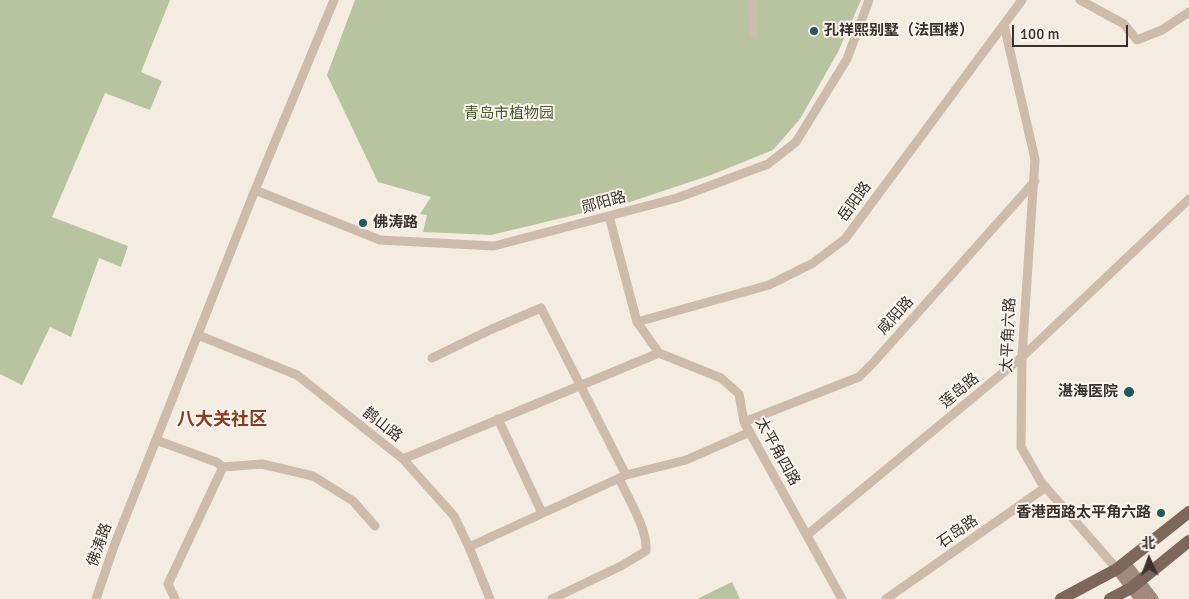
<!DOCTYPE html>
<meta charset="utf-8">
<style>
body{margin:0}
#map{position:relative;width:1189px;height:599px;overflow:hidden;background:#f4ebe1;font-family:Signika,"Noto Sans SC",sans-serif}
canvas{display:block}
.north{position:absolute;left:1124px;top:534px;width:50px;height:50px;-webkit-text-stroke:4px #fbf5ee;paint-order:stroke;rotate:358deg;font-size:14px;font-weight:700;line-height:20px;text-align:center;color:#3b302b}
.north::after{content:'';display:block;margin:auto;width:18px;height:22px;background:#3b302b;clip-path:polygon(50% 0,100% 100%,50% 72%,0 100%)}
.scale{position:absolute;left:1012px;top:25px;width:116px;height:22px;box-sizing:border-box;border:2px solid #3b302b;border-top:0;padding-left:6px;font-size:15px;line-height:18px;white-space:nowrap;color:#3b302b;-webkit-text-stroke:4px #fbf5ee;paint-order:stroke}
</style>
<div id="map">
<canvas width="1189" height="599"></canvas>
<div class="north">北</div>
<div class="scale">100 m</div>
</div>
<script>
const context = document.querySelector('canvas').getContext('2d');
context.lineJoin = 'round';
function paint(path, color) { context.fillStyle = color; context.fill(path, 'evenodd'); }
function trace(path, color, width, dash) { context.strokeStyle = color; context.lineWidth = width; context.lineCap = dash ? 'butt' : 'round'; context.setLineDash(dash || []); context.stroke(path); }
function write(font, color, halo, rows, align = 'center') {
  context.font = font + ' Signika,"Noto Sans SC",sans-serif'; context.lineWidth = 4; context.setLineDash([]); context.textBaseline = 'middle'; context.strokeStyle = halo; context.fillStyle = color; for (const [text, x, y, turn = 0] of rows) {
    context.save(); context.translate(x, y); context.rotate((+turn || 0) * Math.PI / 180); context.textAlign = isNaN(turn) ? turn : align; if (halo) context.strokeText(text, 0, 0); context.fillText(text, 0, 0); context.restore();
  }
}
paint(new Path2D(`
 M 0,0 L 170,0 L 141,72 L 162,81 L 150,110 L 105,93 L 52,217 L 128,246 L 121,267 L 99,258 L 71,337 L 50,327 L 22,385 L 0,374 Z
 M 355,0 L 861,0 L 838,52 L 800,119 L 773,150 L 711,175 L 633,201 L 491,235 L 423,232 L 427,215 L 420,214 L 431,197 L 378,182 L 327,75 Z
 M 732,582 L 740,599 L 699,599 L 699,598 Z`), '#b8c4a0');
trace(new Path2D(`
 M 752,0 L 754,33
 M 1080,0 L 1124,24 L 1137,40 L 1162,30 L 1189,12
 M 1004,25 L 1035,159 L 1022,357 L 1021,447 L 1041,482 L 1117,569
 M 255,190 L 380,240 L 494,246 L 677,198 L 768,164 L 796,142 L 847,59 L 869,0
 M 609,216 L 637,322 L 659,353 L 721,378 L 739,394 L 744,422 L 842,599
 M 637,322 L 769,285 L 813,263 L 845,239 L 1022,0
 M 198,335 L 297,375 L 403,459 L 454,516 L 469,547 L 490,599
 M 432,358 L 492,329 L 541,308 L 626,475 L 469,547
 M 498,419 L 542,513
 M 744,422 L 859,377 L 873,363 L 1035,181
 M 156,440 L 216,462 L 223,467 L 262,464 L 313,476 L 353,501 L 375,526
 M 403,459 L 659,353
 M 626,475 L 686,460 L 750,432
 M 807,535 L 1022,357 L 1189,199
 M 96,599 L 114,546 L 255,190 L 334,0
 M 175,599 L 168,584 L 223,467
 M 552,599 L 621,566 L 646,551 C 648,530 628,498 619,478
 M 886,599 L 1046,487`), '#cdbbac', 9);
trace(new Path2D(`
 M 1125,563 L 1153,599
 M 1117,569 L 1140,599`), '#a18a7d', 11);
trace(new Path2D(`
 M 1061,599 L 1117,569 L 1189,512
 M 1110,599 L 1131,588 L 1189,541`), '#7d675c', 12);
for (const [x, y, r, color] of [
 [814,31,5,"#1f5a5e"],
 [363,223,5,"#1f5a5e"],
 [1129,392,6,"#1f5a5e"],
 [1161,513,5,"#1f5a5e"]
]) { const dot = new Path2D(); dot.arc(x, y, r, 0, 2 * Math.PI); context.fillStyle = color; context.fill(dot); trace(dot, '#fbf5ee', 2); }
write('bold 15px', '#3b302b', '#fbf5ee', [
 ["孔祥熙别墅（法国楼）",824,31],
 ["佛涛路",373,223],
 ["湛海医院",1118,392,"right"],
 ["香港西路太平角六路",1151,513,"right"]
], 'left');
write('15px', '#4a5a2e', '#fbf5ee', [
 ["青岛市植物园",509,114]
]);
write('15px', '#3b302b', '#fbf5ee', [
 ["岳阳路",855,202,-54],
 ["郧阳路",604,203,-15],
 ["咸阳路",896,316,-48],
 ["太平角六路",1009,335,-87],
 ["莲岛路",960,391,-40],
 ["鹊山路",382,425,38],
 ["太平角四路",777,452,61],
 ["石岛路",958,532,-35],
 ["佛涛路",100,545,-70]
]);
write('bold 18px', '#8c3b22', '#fbf5ee', [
 ["八大关社区",222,420]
]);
</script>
